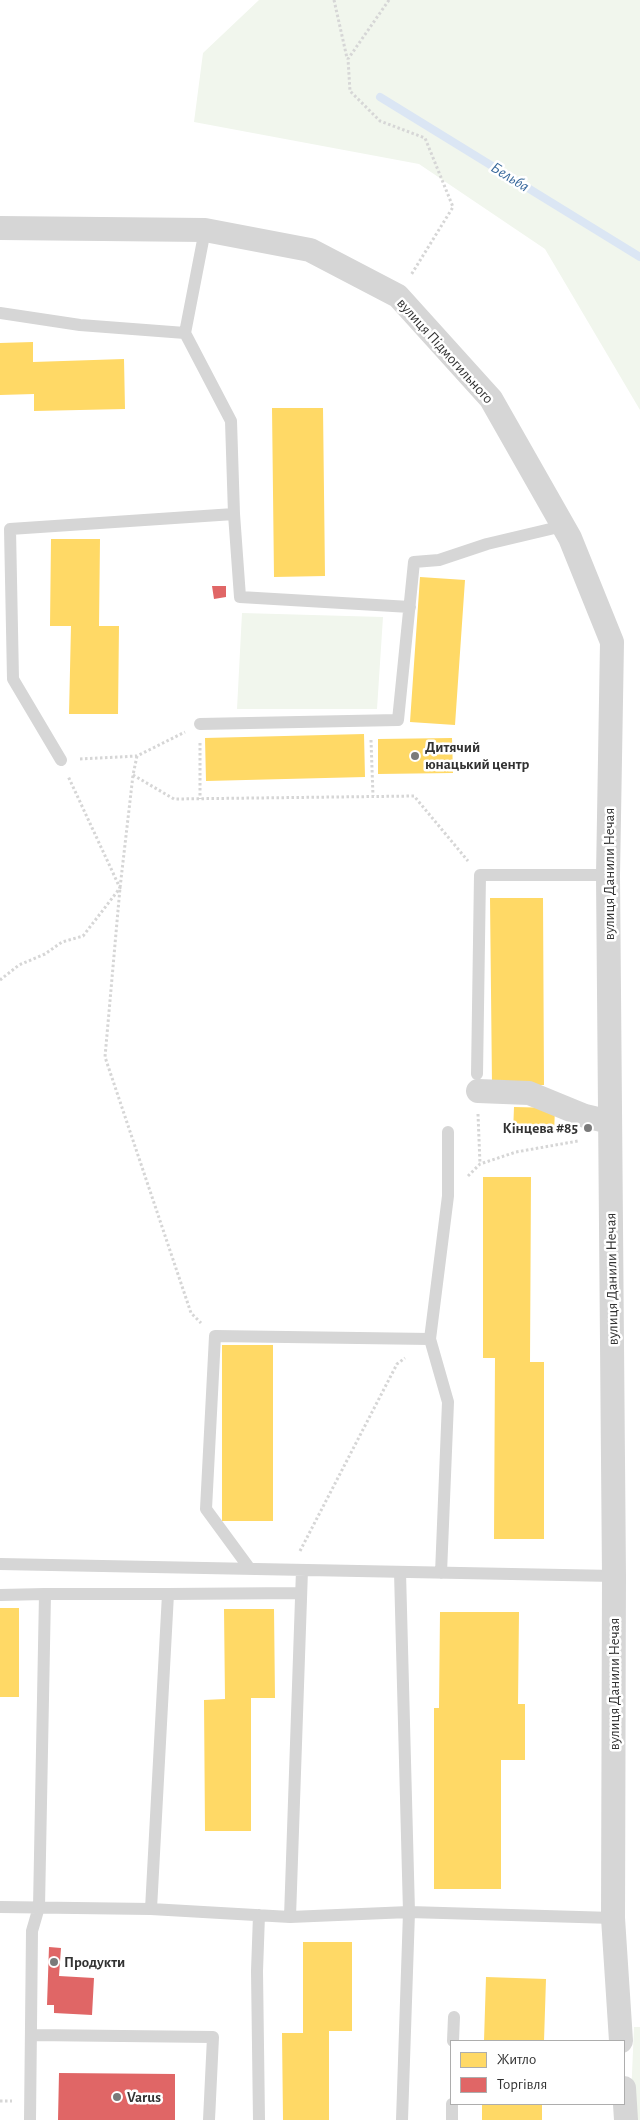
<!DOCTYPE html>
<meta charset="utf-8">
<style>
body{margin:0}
#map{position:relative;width:640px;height:2120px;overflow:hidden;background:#fff;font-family:"Alegreya Sans",sans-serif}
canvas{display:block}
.legend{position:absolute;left:450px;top:2040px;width:175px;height:65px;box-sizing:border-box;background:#fff;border:1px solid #adadad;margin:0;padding:6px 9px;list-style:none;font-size:15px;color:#323232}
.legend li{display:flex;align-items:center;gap:10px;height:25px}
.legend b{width:25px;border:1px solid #adadad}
</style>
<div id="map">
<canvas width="640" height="2120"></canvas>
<ul class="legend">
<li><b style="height:14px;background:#ffd966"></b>Житло</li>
<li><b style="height:14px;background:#e06666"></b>Торгівля</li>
</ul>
</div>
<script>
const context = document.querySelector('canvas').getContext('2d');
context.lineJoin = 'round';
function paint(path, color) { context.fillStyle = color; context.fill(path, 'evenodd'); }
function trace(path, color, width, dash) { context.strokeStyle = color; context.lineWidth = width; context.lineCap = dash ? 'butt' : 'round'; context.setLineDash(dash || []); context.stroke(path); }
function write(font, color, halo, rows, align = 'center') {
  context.font = font + ' "Alegreya Sans",sans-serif'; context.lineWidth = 5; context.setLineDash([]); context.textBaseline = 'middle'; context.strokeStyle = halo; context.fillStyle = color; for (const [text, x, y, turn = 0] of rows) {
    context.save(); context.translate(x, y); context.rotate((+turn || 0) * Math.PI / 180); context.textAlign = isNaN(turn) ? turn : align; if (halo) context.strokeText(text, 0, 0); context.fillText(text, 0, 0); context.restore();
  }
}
paint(new Path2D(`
 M 259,0 L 640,0 L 640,410 L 545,249 L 419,164 L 194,122 L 203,53 Z
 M 242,613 L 383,617 L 377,709 L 237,709 Z
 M 634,2027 L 640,2027 L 640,2120 L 630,2120 Z`), '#f1f6ed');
paint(new Path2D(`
 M 33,342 L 33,362 L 124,359 L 125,409 L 34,411 L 34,394 L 0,395 L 0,343 Z
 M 272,408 L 323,408 L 325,576 L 274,577 Z
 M 51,539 L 100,539 L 99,626 L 119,626 L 118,714 L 69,714 L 71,626 L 50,626 Z
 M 420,577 L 465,580 L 455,725 L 410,722 Z
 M 364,734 L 365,777 L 206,781 L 205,738 Z
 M 452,738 L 453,773 L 378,774 L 378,739 Z
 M 490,898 L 543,898 L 544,1085 L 492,1085 Z
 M 514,1107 L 555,1108 L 554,1134 L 513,1133 Z
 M 483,1177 L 531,1177 L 530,1362 L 544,1362 L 544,1539 L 494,1539 L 495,1358 L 483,1358 Z
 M 222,1345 L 273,1345 L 273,1521 L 222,1521 Z
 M 0,1608 L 19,1608 L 19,1697 L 0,1697 Z
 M 224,1609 L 274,1609 L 275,1698 L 251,1698 L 251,1831 L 205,1831 L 204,1700 L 225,1699 Z
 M 440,1612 L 519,1612 L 518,1704 L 525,1704 L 525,1760 L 501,1760 L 501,1889 L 434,1889 L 434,1708 L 439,1708 Z
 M 303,1942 L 352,1942 L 352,2031 L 329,2031 L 329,2120 L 283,2120 L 282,2033 L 303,2033 Z
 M 486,1977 L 546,1979 L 544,2041 L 484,2041 Z
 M 482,2104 L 542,2104 L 542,2120 L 482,2120 Z`), '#ffd966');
paint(new Path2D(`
 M 212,586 L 226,586 L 226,597 L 214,599 Z
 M 49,1947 L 61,1948 L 59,1976 L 94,1978 L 92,2015 L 54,2013 L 54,2005 L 47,2005 Z
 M 59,2073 L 175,2074 L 175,2120 L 58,2120 Z`), '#e06666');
trace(new Path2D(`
 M 380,97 L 640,257`), '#dbe6f4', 8);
trace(new Path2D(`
 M 334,0 L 347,58
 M 389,0 L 348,59 L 350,91 L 380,121 L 425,138 L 453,207 L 411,275
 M 371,740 L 373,796
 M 200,743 L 200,799
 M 137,756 L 133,775 L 120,888 L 105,1057 L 191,1313 L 201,1323
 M 80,759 L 137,756 L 185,732
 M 133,775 L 174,799 L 414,796 L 468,861
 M 0,980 L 19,965 L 45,954 L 62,942 L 83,936 L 120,888 L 68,776
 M 478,1114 L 480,1164
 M 468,1176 L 480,1164 L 516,1152 L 578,1141
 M 300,1551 L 397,1364 L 405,1358
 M 0,2101 L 12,2101`), '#d6d6d6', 3, [2.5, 2.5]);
trace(new Path2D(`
 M 0,313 L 80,325 L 185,333
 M 234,514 L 240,597 L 410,607
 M 200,724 L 398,720 L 414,562 L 439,560 L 487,544 L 563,526
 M 61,760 L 13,679 L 10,529 L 234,514 L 231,421 L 185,333 L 205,230
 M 477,1074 L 480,875 L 608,875
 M 0,1564 L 614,1576
 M 250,1569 L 206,1509 L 215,1336 L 430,1339
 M 400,1572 L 409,1912 L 402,2120
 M 441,1573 L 448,1402 L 430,1339 L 448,1196 L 448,1132
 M 0,1595 L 45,1594
 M 0,1907 L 151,1909 L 290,1917 L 409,1912 L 613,1918
 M 151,1909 L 168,1594 L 301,1593
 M 290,1917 L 302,1570
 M 32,2035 L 213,2037 L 209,2120
 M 453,2041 L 454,2017
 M 30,2120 L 32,1931 L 39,1907 L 45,1594 L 168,1594
 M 259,2120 L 257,1971 L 259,1915
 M 452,2120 L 452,2104`), '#d6d6d6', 12);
trace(new Path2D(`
 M 0,228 L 205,230 L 310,250 L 398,296 L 491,399 L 570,538 L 612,642 L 608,875 L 614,1576 L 613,1918 L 621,2041
 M 478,1091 L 529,1093 L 585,1116 L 610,1122
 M 624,2088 L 626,2120`), '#d6d6d6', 24);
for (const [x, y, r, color] of [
 [415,756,5,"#7a7a7a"],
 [588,1128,5,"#7a7a7a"],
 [54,1962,5,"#7a7a7a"],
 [117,2097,5,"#7a7a7a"]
]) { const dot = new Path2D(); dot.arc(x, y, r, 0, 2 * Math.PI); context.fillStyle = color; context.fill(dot); trace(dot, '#fff', 2); }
write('15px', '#323232', '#fff', [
 ["вулиця Підмогильного",445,351,48],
 ["вулиця Данили Нечая",609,874,-90],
 ["вулиця Данили Нечая",612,1279,-91],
 ["вулиця Данили Нечая",614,1684,-90]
]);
write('bold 15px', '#323232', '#fff', [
 ["Дитячий",425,747],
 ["юнацький центр",425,764],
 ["Кінцева #85",578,1128,"right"],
 ["Продукти",64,1962],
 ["Varus",127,2097]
], 'left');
write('italic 16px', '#38689b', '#fff', [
 ["Бельба",510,177,32]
]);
</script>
